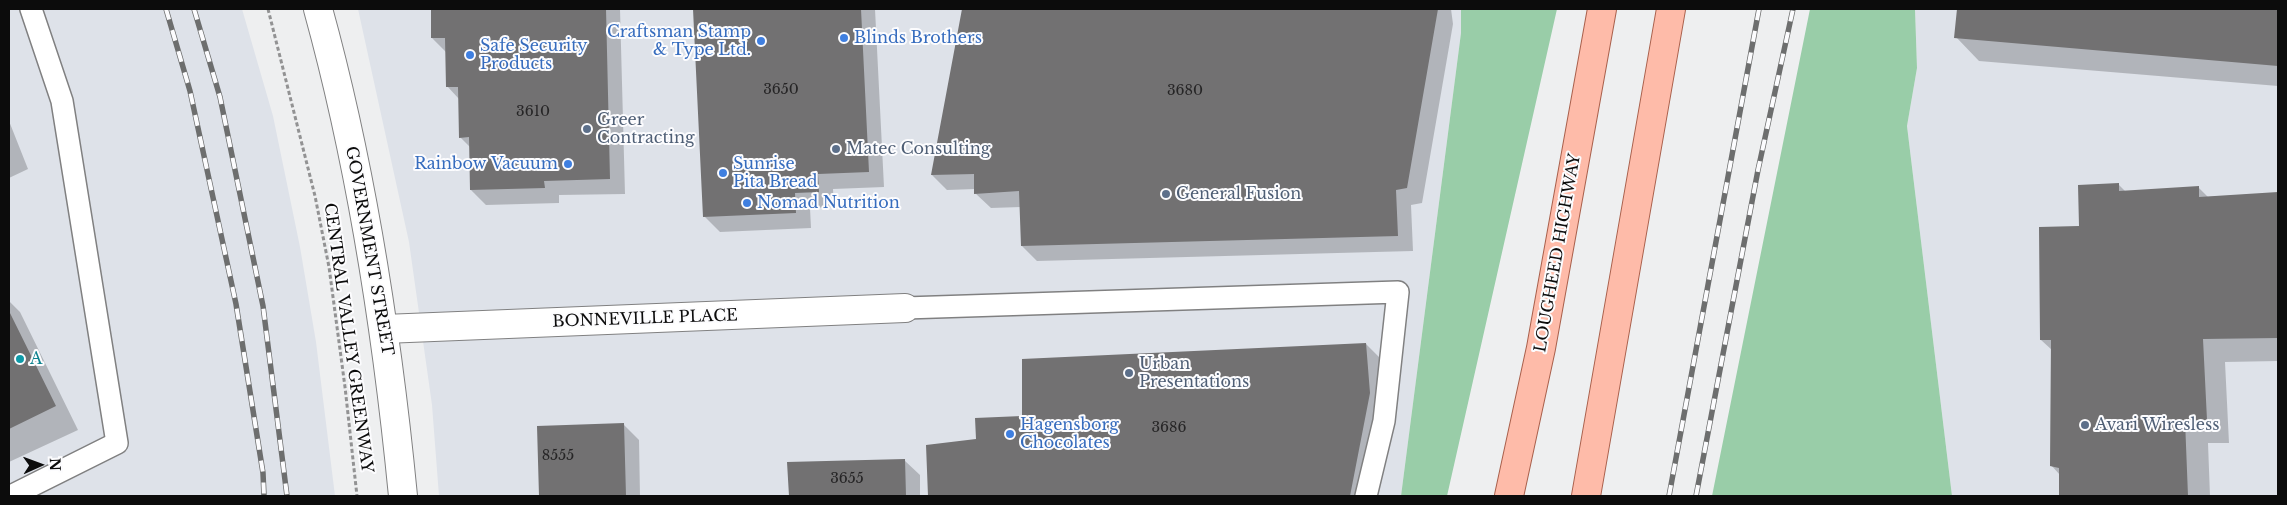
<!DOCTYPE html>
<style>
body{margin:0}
#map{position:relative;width:2287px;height:505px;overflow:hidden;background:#eeeff0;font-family:"Libre Baskerville",serif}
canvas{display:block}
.frame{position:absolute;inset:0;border:10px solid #0c0c0c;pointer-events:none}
.north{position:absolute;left:15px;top:440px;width:50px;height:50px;-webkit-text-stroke:4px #fcfcfe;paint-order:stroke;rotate:88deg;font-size:14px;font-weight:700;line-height:20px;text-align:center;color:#0c0c0c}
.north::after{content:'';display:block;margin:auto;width:18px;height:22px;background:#0c0c0c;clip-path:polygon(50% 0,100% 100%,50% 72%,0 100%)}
</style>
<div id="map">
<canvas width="2287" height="505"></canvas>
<div class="frame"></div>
<div class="north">N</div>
</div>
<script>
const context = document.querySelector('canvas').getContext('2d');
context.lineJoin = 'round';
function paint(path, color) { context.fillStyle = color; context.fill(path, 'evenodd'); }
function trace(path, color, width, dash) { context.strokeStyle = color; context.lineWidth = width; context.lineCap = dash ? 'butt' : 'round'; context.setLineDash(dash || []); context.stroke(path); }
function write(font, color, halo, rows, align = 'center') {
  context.font = font + ' "Libre Baskerville",serif'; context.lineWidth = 4; context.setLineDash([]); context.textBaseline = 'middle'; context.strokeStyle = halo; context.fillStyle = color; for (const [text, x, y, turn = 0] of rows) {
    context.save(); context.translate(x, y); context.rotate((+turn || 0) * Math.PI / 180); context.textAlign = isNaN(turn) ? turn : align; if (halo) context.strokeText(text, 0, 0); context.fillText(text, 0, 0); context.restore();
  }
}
paint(new Path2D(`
 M 9,9 L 242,9 L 273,116 L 300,247 L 316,342 L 335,496 L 9,496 Z
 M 358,9 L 1461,9 L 1461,33 L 1401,496 L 439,496 L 432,405 L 409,242 Z
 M 1915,9 L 2278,9 L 2278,496 L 1952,496 L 1907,126 L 1917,68 Z`), '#dee2e9');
paint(new Path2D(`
 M 1461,9 L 1557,9 L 1447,496 L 1401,496 L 1461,33 Z
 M 1810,9 L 1915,9 L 1917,68 L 1907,126 L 1952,496 L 1712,496 Z`), '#99cda8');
paint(new Path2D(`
 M 431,9 L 620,9 L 625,194 L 559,195 L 559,203 L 486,205 L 471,190 L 470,147 L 460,137 L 459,99 L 447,86 L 446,52 L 432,38 Z
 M 694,9 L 875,9 L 884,187 L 833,189 L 834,207 L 810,208 L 811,228 L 720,232 L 704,216 Z
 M 963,9 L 1451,9 L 1453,24 L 1422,203 L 1411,205 L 1413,251 L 1037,261 L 1022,246 L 1021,207 L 991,208 L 975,193 L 975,189 L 947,190 L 932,175 Z
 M 1959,9 L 2278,9 L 2278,86 L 1979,61 L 1956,37 Z
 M 9,121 L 28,169 L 9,178 Z
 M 2118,184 L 2126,192 L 2198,187 L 2208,197 L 2278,193 L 2278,361 L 2225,362 L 2229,443 L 2208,443 L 2210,496 L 2061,496 L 2060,475 L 2051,465 L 2052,350 L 2041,340 L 2080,227 Z
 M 9,301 L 20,312 L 78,430 L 9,462 Z
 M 1366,344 L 1381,359 L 1368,496 L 929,496 L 927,446 L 978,440 L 1023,417 Z
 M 623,424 L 639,440 L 640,496 L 541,496 L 538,427 Z
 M 904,460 L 920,475 L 920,496 L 790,496 L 789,464 Z`), '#0003');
paint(new Path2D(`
 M 431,9 L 606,9 L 610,179 L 544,181 L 545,188 L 470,190 L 469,137 L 459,138 L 458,87 L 446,87 L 445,38 L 431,38 Z
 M 693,9 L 861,9 L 869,172 L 818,174 L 819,192 L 795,193 L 796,213 L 703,217 Z
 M 962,9 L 1438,9 L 1407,188 L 1396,190 L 1398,236 L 1021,246 L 1019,191 L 974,194 L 974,174 L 931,175 Z
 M 1957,9 L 2278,9 L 2278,66 L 1954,38 Z
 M 2119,183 L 2119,191 L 2199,186 L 2199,197 L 2278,192 L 2278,338 L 2203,339 L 2207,420 L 2185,420 L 2188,496 L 2059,496 L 2059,468 L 2050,466 L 2051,340 L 2040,340 L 2039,227 L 2079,226 L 2078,185 Z
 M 9,311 L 56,406 L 9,429 Z
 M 1366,343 L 1370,393 L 1350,496 L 928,496 L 926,445 L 976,439 L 975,418 L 1022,416 L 1022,359 Z
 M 624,423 L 626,496 L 539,496 L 537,426 Z
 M 905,459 L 906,496 L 789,496 L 787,462 Z`), '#727172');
const service = new Path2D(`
 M 905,308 L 1398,292 L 1384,421 L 1366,496
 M 11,496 L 117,443 L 62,101 L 31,9`);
const minor = new Path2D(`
 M 384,329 L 905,308`);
const tertiary = new Path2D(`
 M 318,9 C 362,168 387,332 403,496`);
const primary = new Path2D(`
 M 1509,496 L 1541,348 L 1602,9
 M 1586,496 L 1671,9`);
trace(service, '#808081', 24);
trace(minor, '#808081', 30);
trace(tertiary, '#808081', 30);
trace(primary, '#a9604c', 30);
trace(new Path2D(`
 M 268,9 L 315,196 L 329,267 L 345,387 L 357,496`), '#929293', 3, [4, 2.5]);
trace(service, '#fff', 21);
trace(minor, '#fff', 28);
trace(tertiary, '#fff', 28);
trace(primary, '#febba9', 28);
const rail = new Path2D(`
 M 166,9 L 190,91 L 236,304 L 263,473 L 264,496
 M 194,9 L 220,97 L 263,306 L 287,496
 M 1669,496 L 1759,9
 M 1696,496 L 1758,170 L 1793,9`);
trace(rail, '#6d6e6e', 5.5);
trace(rail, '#fcfcfe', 4, [11]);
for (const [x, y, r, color] of [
 [844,38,5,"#3f7fe0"],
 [761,41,5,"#3f7fe0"],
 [470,55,5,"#3f7fe0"],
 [587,129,5,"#5c6f8a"],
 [836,149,5,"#5c6f8a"],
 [568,164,5,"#3f7fe0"],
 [723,173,5,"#3f7fe0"],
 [1166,194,5,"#5c6f8a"],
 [747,203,5,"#3f7fe0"],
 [20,359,5,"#0f9aa8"],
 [1129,373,5,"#5c6f8a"],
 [2085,425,5,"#5c6f8a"],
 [1010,434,5,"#3f7fe0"]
]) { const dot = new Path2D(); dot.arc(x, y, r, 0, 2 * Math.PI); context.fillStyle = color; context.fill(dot); trace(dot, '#fcfcfe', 2); }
write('14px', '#262526', null, [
 ["3650",781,90],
 ["3680",1185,91],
 ["3610",533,112],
 ["3686",1169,428],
 ["8555",558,456],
 ["3655",847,479]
]);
write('16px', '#366cbe', '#fcfcfe', [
 ["Craftsman Stamp",751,32,"right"],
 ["& Type Ltd.",751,50,"right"],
 ["Blinds Brothers",854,38],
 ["Safe Security",480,46],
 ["Products",480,64],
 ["Rainbow Vacuum",558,164,"right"],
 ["Sunrise",733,164],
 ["Pita Bread",733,182],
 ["Nomad Nutrition",757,203],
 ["Hagensborg",1020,425],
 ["Chocolates",1020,443]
], 'left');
write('16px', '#4e5e75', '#fcfcfe', [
 ["Greer",597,120],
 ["Contracting",597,138],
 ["Matec Consulting",846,149],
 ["General Fusion",1176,194],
 ["Urban",1139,364],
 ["Presentations",1139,382],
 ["Avari Wiresless",2095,425]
], 'left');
write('16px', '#0c0c0c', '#fcfcfe', [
 ["GOVERNMENT STREET",369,251,80],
 ["LOUGHEED HIGHWAY",1558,253,-80],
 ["BONNEVILLE PLACE",645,319,-2],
 ["CENTRAL VALLEY GREENWAY",348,338,82]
]);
write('16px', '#0d838f', '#fcfcfe', [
 ["A",30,359]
], 'left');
</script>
